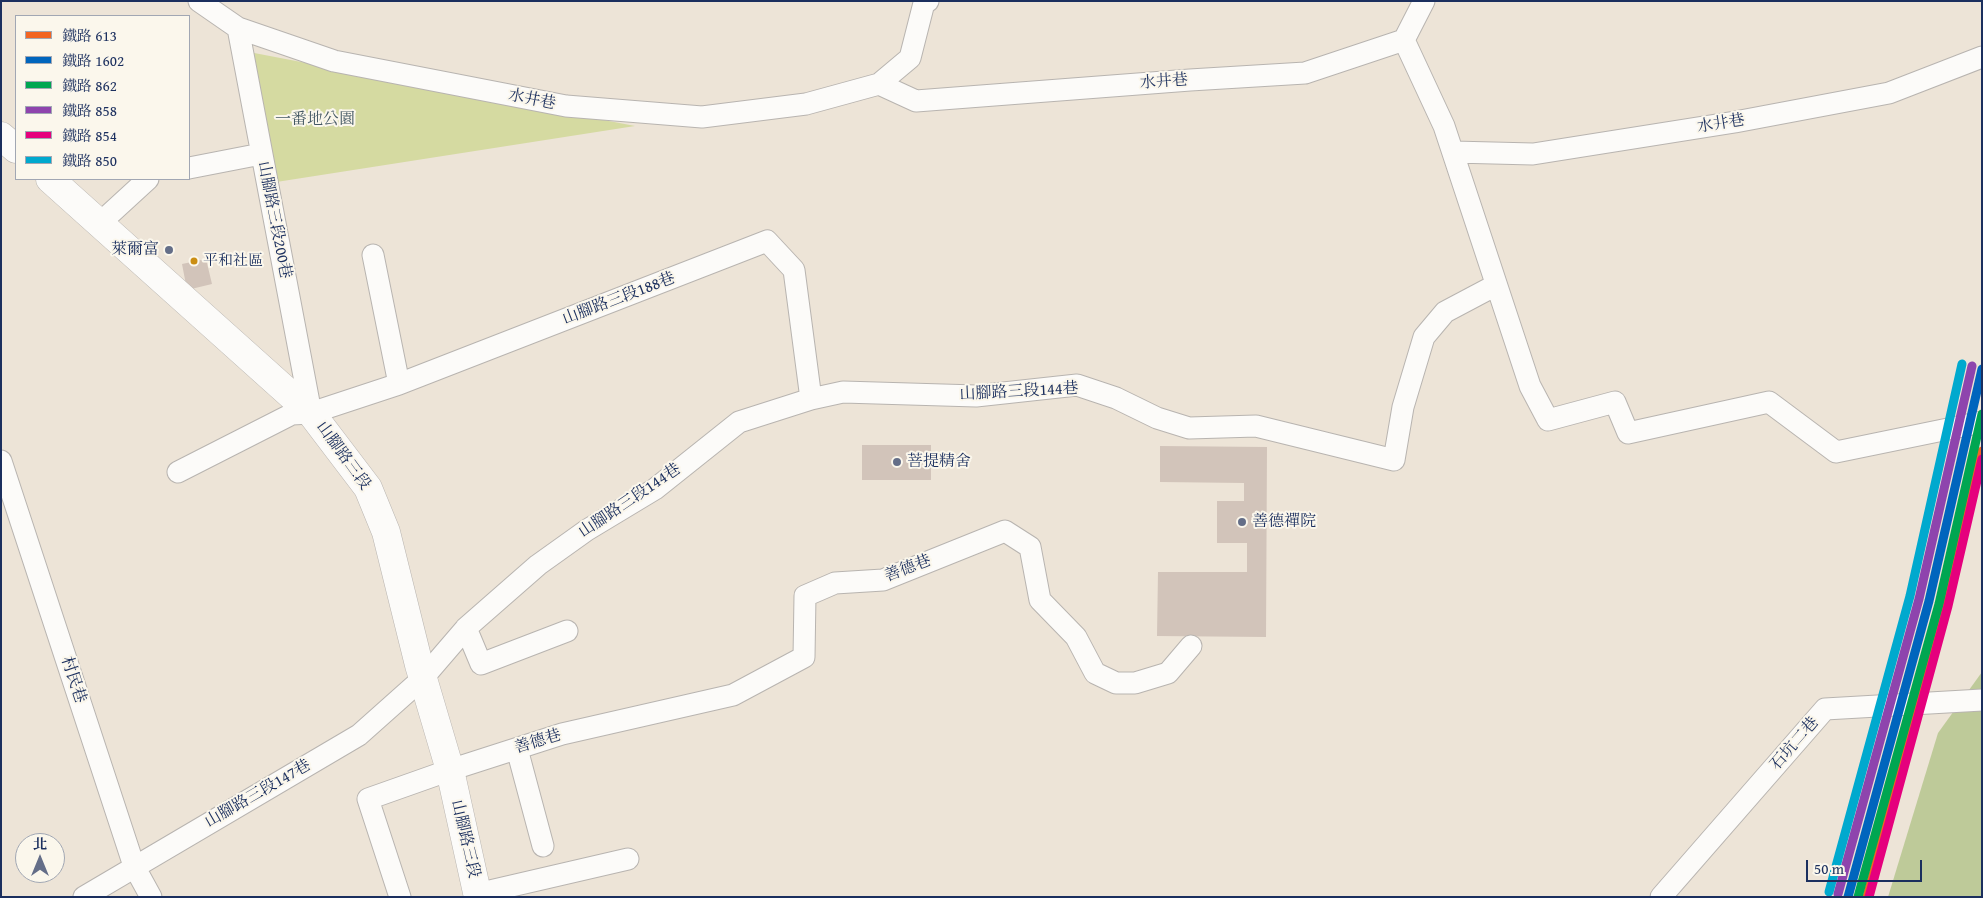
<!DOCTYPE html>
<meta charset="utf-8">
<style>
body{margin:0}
#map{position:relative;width:1983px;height:898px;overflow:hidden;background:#ede4d7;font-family:"Gentium Book Plus","Noto Serif TC",serif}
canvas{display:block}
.frame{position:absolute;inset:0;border:2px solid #1b2f5e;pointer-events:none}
.legend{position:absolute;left:15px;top:15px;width:175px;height:165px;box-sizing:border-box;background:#fbf7ec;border:1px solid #a1a7b3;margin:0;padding:6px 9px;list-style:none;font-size:15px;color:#1b2f5e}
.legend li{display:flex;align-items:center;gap:10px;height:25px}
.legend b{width:25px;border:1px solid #a1a7b3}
.north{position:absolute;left:15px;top:833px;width:50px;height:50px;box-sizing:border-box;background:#fbf7ec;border:1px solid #a1a7b3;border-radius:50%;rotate:0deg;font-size:14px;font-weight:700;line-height:20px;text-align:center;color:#1b2f5e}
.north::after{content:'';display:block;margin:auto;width:18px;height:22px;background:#646e88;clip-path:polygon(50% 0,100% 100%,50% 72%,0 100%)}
.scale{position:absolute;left:1806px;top:860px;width:116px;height:22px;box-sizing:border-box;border:2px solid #1b2f5e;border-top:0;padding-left:6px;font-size:15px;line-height:18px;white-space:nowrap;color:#1b2f5e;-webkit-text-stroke:4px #fbf7ec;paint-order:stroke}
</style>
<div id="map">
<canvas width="1983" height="898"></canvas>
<div class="frame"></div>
<ul class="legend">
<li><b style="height:6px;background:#f26522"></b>鐵路 613</li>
<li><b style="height:6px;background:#0065bd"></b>鐵路 1602</li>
<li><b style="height:6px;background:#00a651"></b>鐵路 862</li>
<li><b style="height:6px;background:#8e44ad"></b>鐵路 858</li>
<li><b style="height:6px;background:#e5007d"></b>鐵路 854</li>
<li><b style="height:6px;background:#00a9ce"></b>鐵路 850</li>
</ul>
<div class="north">北</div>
<div class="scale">50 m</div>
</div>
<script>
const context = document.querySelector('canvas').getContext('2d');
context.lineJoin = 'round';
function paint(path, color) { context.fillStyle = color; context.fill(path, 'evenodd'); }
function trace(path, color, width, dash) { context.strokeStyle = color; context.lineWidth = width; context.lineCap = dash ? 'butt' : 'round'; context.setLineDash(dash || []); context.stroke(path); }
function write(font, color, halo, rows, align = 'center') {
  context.font = font + ' "Gentium Book Plus","Noto Serif TC",serif'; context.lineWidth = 4; context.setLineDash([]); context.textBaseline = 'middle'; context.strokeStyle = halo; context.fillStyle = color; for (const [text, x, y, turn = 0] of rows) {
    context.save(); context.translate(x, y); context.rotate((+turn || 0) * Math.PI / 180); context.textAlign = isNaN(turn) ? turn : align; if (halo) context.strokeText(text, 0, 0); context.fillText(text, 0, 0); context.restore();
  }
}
paint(new Path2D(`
 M 249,52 L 635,126 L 270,183 Z`), '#d5daa1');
paint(new Path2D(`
 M 1982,672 L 1982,897 L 1888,897 L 1938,733 Z`), '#beca99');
paint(new Path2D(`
 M 206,259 L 212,284 L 187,290 L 182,264 Z
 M 862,445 L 931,445 L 931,480 L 862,480 Z
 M 1160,446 L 1267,447 L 1266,637 L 1157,636 L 1158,572 L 1247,572 L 1247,543 L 1217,543 L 1217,501 L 1244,501 L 1244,483 L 1160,482 Z`), '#d2c4ba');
const minor = new Path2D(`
 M 199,1 L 238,28 L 334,61 L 566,106 L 702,117 L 806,104 L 879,84 L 910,58 L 924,3 L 928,1
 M 238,28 L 311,413
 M 1404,40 L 1444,126 L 1530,386 L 1548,420 L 1615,402 L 1628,433 L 1769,402 L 1836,452 L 1982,422
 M 879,84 L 916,101 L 1190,80 L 1305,73 L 1404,40 L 1424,1
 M 1453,152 L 1533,154 L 1735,122 L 1889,93 L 1982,57
 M 189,168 L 261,154
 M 100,223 L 148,179
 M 373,255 L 399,384
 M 1,461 L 134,866 L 151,897
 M 178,472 L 292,414 L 311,413 L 399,384 L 767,241 L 794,270 L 811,399
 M 466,628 L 481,664 L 567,631
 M 517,749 L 543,846
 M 477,894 L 628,859
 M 84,897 L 359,735 L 423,678 L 466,628 L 538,565 L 587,530 L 655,489 L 739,422 L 811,399 L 843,392 L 976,396 L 1077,385 L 1116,398 L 1157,418 L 1189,428 L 1256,426 L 1394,460 L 1403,407 L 1424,337 L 1445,312 L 1496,285
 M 400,897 L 368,799 L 450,770 L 562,734 L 733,695 L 804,657 L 805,596 L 835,583 L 883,580 L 1005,531 L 1030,547 L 1040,600 L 1076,637 L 1095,673 L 1116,683 L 1135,683 L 1168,673 L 1191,646
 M 1661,897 L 1825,709 L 1982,700`);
const major = new Path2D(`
 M 1,136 L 16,149
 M 50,179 L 311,413 L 368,488 L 386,532 L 419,665 L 450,770 L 478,897`);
trace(minor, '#b8b4b0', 23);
trace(major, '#b8b4b0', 29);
trace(minor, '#fcfbf9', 21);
trace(major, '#fcfbf9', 28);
trace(new Path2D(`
 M 1867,897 L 1946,605 L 1982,451`), '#f26522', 9);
trace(new Path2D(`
 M 1848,897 L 1929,601 L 1982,369`), '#0065bd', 9);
trace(new Path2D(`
 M 1858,897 L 1939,604 L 1982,414`), '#00a651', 9);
trace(new Path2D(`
 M 1838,894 L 1919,599 L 1972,366`), '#8e44ad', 9);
trace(new Path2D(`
 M 1869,897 L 1948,606 L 1982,459`), '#e5007d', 9);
trace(new Path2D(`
 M 1829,892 L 1910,596 L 1962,364`), '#00a9ce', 9);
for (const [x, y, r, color] of [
 [169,250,5,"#646e88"],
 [194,261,4.5,"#cb8e13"],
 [897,462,5,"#646e88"],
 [1242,522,5,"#646e88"]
]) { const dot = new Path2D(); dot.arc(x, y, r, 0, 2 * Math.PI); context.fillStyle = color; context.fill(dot); trace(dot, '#fbf7ec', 2); }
write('15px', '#1b2f5e', '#fbf7ec', [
 ["平和社區",203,261]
], 'left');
write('16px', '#1b2f5e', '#fbf7ec', [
 ["水井巷",1164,82,-4],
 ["水井巷",532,100,11],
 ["水井巷",1721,124,-9],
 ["山腳路三段200巷",274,220,79],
 ["山腳路三段188巷",619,299,-21],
 ["山腳路三段144巷",1019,392,-3],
 ["山腳路三段",343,456,54],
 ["山腳路三段144巷",630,501,-34],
 ["善德巷",908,569,-21],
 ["村民巷",73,680,72],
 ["善德巷",538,742,-17],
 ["石坑二巷",1795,744,-49],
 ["山腳路三段147巷",258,794,-30],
 ["山腳路三段",465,839,77]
]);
write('16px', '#445864', '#fbf7ec', [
 ["一番地公園",315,120]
]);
write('16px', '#1b2f5e', '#fbf7ec', [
 ["萊爾富",159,250,"right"],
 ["菩提精舍",907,462],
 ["善德禪院",1252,522]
], 'left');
</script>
